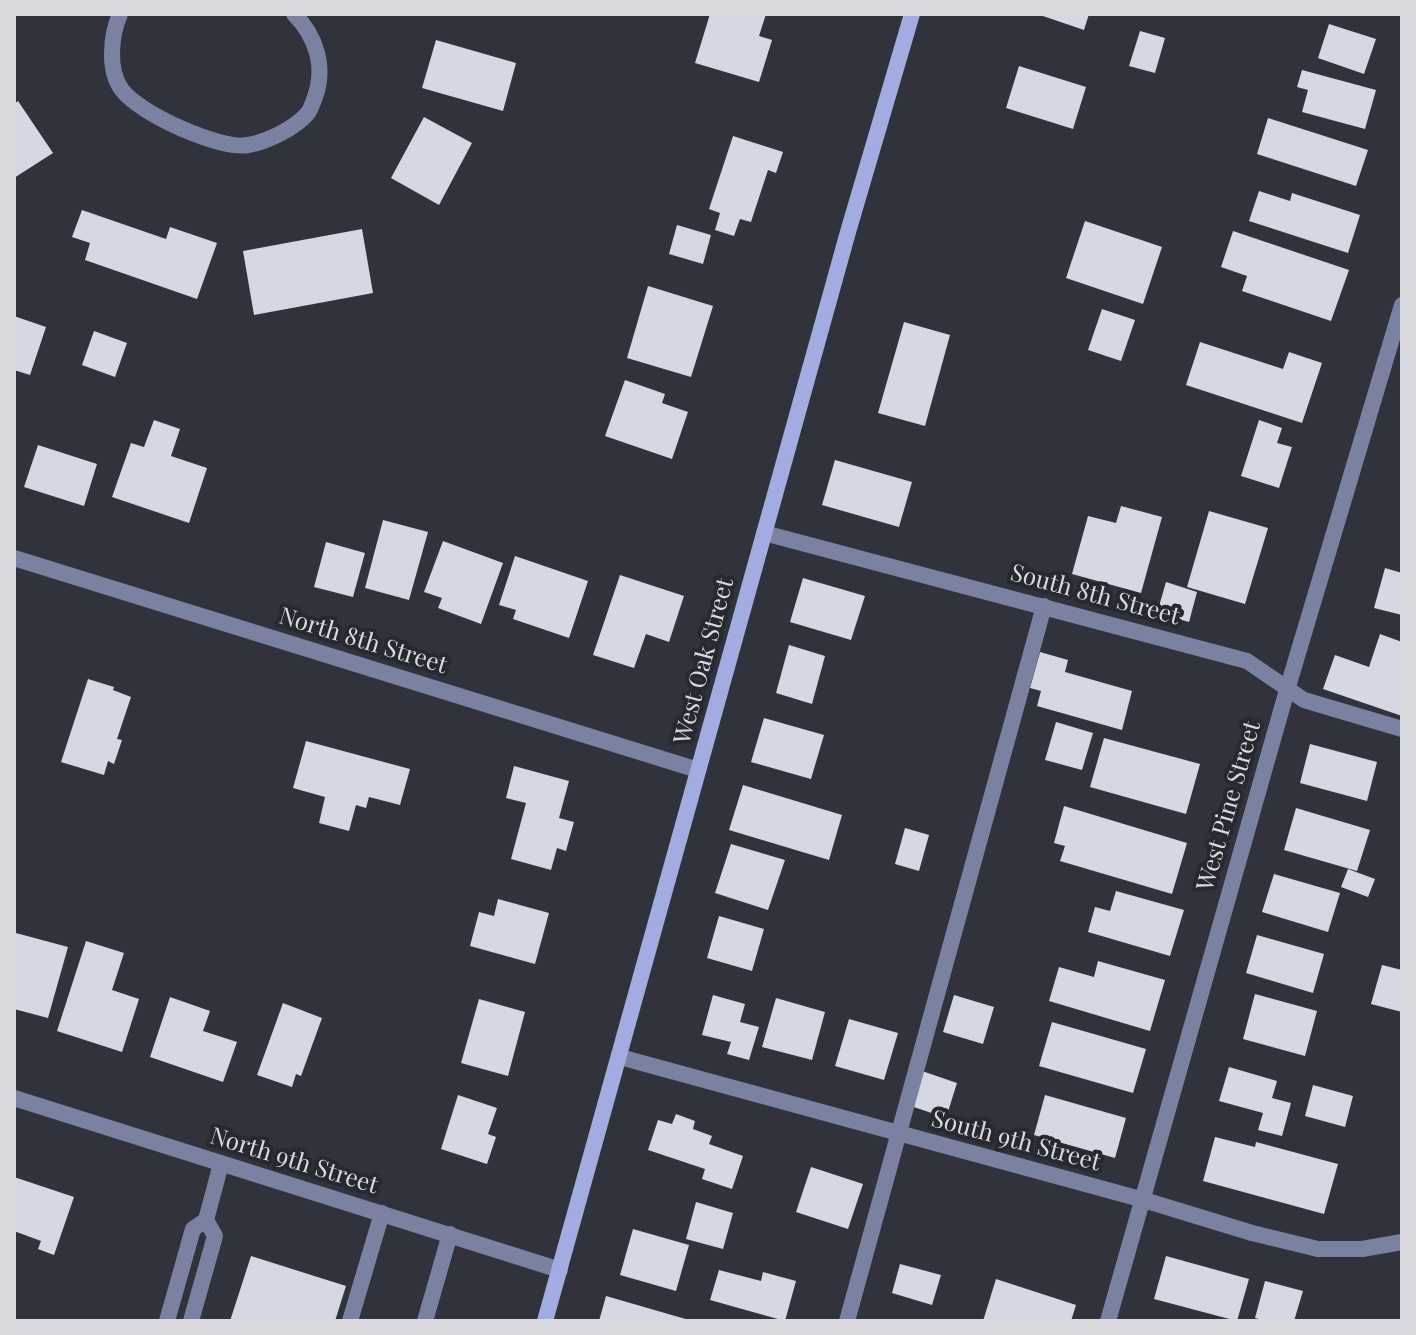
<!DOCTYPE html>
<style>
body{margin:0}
#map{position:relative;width:1416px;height:1335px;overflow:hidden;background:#31333c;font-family:"Playfair Display",serif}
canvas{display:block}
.frame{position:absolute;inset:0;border:16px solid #d9dae0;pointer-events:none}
</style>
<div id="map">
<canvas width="1416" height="1335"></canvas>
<div class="frame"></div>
</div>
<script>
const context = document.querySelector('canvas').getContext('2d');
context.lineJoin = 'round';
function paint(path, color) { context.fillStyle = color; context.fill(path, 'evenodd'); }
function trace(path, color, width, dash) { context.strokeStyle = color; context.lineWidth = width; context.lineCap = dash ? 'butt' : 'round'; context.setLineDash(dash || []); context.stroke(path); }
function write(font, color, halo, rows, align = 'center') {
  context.font = font + ' "Playfair Display",serif'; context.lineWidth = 8; context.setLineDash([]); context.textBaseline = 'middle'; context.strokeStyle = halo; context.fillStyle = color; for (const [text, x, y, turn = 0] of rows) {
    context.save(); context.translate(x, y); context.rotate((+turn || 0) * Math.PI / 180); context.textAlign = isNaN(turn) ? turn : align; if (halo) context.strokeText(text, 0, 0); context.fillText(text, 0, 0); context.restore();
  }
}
paint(new Path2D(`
 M 710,14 L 766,14 L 759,36 L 772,40 L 759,82 L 695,63 Z
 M 1037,14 L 1089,14 L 1084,30 Z
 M 1329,24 L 1376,39 L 1364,74 L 1318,58 Z
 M 1140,31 L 1165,38 L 1155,73 L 1129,66 Z
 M 436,40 L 516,63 L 503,111 L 422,88 Z
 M 1019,66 L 1086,87 L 1073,129 L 1006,108 Z
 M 1302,70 L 1376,90 L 1365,129 L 1302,112 L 1308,90 L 1297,87 Z
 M 18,101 L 53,153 L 14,178 L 14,104 Z
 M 424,117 L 472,143 L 439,205 L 391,178 Z
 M 1268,118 L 1368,150 L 1356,186 L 1257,154 Z
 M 733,136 L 783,152 L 776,173 L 768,170 L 751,222 L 740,219 L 734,236 L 715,230 L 720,213 L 709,209 Z
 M 1259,191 L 1290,201 L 1292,193 L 1360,215 L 1348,253 L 1249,221 Z
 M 82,210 L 166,239 L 170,227 L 217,243 L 197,299 L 85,260 L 90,243 L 72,237 Z
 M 1085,221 L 1162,247 L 1143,304 L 1066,278 Z
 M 677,225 L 711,235 L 703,264 L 669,254 Z
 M 362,229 L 373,293 L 254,315 L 243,251 Z
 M 1233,231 L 1349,270 L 1331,321 L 1242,291 L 1247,276 L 1221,267 Z
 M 648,286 L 713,306 L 691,377 L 627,358 Z
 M 1102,309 L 1135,320 L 1121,361 L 1088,350 Z
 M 14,316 L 46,327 L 30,375 L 14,370 Z
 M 904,322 L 950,335 L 925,426 L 878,413 Z
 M 94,331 L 127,343 L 115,377 L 82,365 Z
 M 1200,342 L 1283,369 L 1289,352 L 1322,363 L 1302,423 L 1186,385 Z
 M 625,380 L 665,394 L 662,403 L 688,412 L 672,459 L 605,436 Z
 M 154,420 L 180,429 L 171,456 L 207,468 L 189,523 L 112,497 L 131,443 L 144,447 Z
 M 1259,420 L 1282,428 L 1277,443 L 1292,447 L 1279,488 L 1241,476 Z
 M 38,445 L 97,464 L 84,506 L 24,487 Z
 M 835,460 L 912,482 L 899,527 L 822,505 Z
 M 1121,506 L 1162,517 L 1141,593 L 1072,574 L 1088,516 L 1116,523 Z
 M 1209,511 L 1268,528 L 1245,604 L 1187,587 Z
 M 383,520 L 428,532 L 409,600 L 365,588 Z
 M 443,541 L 503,563 L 481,624 L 438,608 L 442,598 L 424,592 Z
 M 326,542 L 365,553 L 353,597 L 314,587 Z
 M 515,556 L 588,581 L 569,638 L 513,619 L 516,610 L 499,605 Z
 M 1385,568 L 1402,573 L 1402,615 L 1374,608 Z
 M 620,575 L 684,596 L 669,642 L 646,634 L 634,668 L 593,655 Z
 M 803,578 L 865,596 L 851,640 L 790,622 Z
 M 1166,582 L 1197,592 L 1189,622 L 1157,613 Z
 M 1380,634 L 1402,642 L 1402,716 L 1323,689 L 1335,655 L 1369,667 Z
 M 789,645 L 825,656 L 812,704 L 776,693 Z
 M 1040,652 L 1068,660 L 1065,672 L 1132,691 L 1122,730 L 1037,706 L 1041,691 L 1030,688 Z
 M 88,679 L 114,687 L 113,690 L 131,697 L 117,739 L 122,740 L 114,764 L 108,761 L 104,775 L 61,762 Z
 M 764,718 L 824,735 L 811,779 L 751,762 Z
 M 1056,722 L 1093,733 L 1082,770 L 1045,760 Z
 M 1104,738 L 1200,764 L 1186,814 L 1090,787 Z
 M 306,741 L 410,769 L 400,805 L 369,797 L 366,808 L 356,805 L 349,831 L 319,823 L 325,797 L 293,788 Z
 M 1310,744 L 1377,762 L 1367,801 L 1300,783 Z
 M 514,766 L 569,781 L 559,818 L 574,822 L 566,851 L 557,848 L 551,870 L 511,859 L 526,803 L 506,798 Z
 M 743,785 L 842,815 L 829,860 L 729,830 Z
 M 1064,806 L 1187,843 L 1172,894 L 1060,861 L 1065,846 L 1054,843 Z
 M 1296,808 L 1370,830 L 1357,871 L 1284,850 Z
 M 905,828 L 929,835 L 919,871 L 895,864 Z
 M 731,844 L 785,860 L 768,910 L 715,893 Z
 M 1348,869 L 1375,879 L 1368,897 L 1341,887 Z
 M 1274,874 L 1340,893 L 1328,932 L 1262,912 Z
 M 1116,891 L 1184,910 L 1170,956 L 1088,932 L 1095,907 L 1110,911 Z
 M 498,899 L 549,913 L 535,964 L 470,946 L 479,912 L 494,916 Z
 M 719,916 L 764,929 L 752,971 L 707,958 Z
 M 16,933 L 68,947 L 48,1018 L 14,1009 Z
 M 1257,935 L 1324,954 L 1313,993 L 1246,973 Z
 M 86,941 L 124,953 L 112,990 L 139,999 L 122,1052 L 57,1031 Z
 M 1098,961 L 1165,980 L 1150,1031 L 1049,1001 L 1059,967 L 1094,977 Z
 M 1382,965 L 1402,970 L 1402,1012 L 1371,1004 Z
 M 1255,994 L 1317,1011 L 1305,1056 L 1243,1039 Z
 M 713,995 L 745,1004 L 740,1022 L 759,1027 L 749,1060 L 727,1054 L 731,1042 L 702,1035 Z
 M 954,995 L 994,1007 L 983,1044 L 943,1032 Z
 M 170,997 L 210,1011 L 203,1031 L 237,1042 L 223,1082 L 150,1057 Z
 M 776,998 L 825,1012 L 812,1060 L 762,1047 Z
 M 479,999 L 525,1012 L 508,1076 L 461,1063 Z
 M 283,1003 L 322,1018 L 301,1076 L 296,1074 L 292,1087 L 257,1075 Z
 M 849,1019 L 898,1033 L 884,1080 L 835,1066 Z
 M 1052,1022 L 1146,1049 L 1133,1093 L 1039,1066 Z
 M 1229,1067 L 1277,1081 L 1272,1098 L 1291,1103 L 1282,1136 L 1258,1130 L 1263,1113 L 1219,1101 Z
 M 922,1071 L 957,1083 L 946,1118 L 911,1106 Z
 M 1313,1085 L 1353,1096 L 1345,1127 L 1305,1116 Z
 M 458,1095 L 497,1108 L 488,1134 L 496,1137 L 487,1164 L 441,1149 Z
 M 1045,1095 L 1126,1118 L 1115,1158 L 1034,1135 Z
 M 676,1114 L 695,1121 L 693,1129 L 712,1136 L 709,1144 L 743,1156 L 732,1189 L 702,1179 L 705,1169 L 648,1150 L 658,1120 L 672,1124 Z
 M 1215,1137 L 1255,1147 L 1256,1142 L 1338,1164 L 1324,1214 L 1203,1181 Z
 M 811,1167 L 863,1184 L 848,1229 L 796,1212 Z
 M 14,1177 L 74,1197 L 54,1255 L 38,1249 L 41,1241 L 14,1231 Z
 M 696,1202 L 733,1213 L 723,1249 L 686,1239 Z
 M 633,1229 L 689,1245 L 676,1291 L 620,1275 Z
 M 251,1256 L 346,1286 L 335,1321 L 230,1321 Z
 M 1166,1256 L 1249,1279 L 1237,1321 L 1154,1299 Z
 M 900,1264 L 941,1275 L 932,1305 L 892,1293 Z
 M 719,1270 L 761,1281 L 763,1272 L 796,1281 L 785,1321 L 710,1300 Z
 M 996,1279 L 1076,1305 L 1071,1321 L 983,1321 Z
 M 1265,1281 L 1303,1291 L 1294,1321 L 1267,1321 L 1255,1318 Z
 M 606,1296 L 689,1320 L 689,1321 L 599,1321 Z`), '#d5d7e3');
trace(new Path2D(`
 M 206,1220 L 221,1164
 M 167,1321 L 193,1229 L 206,1220 L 215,1236 L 191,1321
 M 350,1321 L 382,1213
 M 425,1321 L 450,1234
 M 847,1321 L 1044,606`), '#7b81a1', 16);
trace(new Path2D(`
 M 120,14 C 111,35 107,70 122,90 C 140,114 220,150 248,145 C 267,142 295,128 307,114 C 311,110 313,102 315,97 C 326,67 316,36 294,14
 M 764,533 L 1247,661 L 1304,700 L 1402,729
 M 14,558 L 698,770
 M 620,1057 L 1144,1200 L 1252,1233 L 1318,1249 L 1362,1249 L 1402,1242
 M 14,1098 L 560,1270
 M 1108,1321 L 1287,690 L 1402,305`), '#7b81a1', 16);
trace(new Path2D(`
 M 545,1321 L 848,232 L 912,14`), '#a3ace0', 16);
write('24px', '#d9dae0', '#272931', [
 ["South 8th Street",1095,595,15],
 ["North 8th Street",363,641,17],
 ["West Oak Street",704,661,-75],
 ["West Pine Street",1229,806,-74],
 ["South 9th Street",1016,1141,15],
 ["North 9th Street",294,1161,17]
]);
</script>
